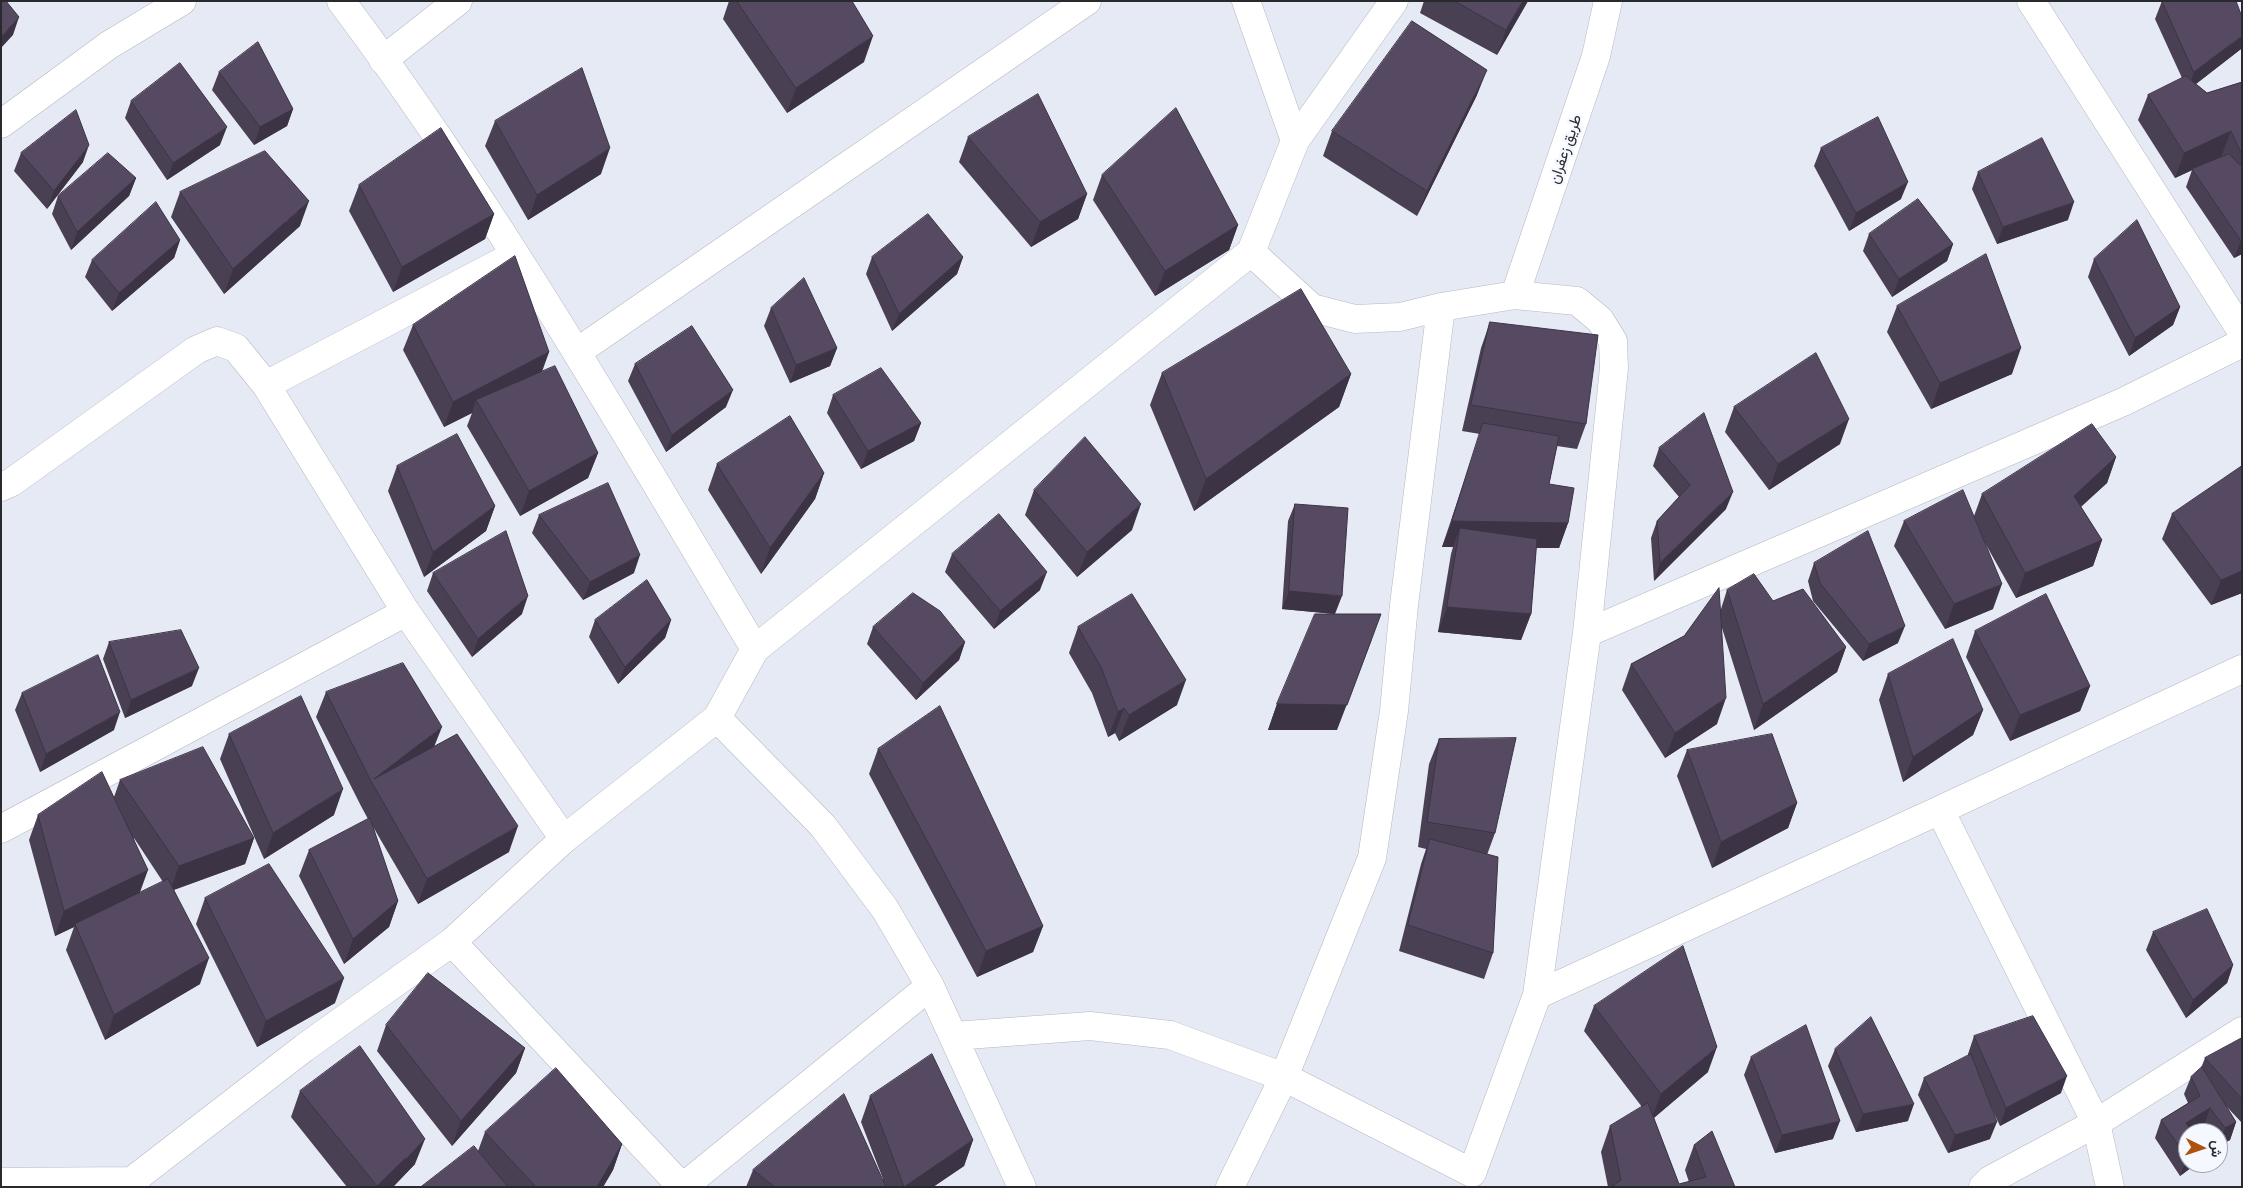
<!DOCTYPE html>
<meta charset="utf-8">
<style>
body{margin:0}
#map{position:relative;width:2243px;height:1188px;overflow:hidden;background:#e6eaf4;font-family:Commissioner,Vazirmatn,sans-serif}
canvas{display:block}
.frame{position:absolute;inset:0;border:2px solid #292a2e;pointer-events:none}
.north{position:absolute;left:2178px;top:1123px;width:50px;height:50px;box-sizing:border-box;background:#f5f8fe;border:1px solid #a3a6ab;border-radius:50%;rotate:94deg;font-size:14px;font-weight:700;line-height:20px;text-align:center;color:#292a2e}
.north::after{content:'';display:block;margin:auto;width:18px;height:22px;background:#b1510e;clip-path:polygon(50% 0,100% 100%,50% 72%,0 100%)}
</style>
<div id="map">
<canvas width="2243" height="1188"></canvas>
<div class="frame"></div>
<div class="north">ش</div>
</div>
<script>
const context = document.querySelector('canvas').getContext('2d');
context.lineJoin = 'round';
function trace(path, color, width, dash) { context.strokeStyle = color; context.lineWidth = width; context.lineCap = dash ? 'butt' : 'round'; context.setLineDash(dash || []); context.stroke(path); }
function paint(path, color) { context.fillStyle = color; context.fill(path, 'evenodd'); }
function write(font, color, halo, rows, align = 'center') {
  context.font = font + ' Commissioner,Vazirmatn,sans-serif'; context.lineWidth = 5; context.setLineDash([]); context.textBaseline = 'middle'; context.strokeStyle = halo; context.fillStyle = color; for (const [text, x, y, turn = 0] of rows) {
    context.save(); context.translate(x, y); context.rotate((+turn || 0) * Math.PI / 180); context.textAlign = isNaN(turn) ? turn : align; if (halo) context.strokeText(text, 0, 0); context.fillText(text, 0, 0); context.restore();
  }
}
const minor = new Path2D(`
 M 341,1 C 495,206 623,429 755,649
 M 1246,1 L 1295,141
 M 2031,1 L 2242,332
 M 383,60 L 458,1
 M 1,124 L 109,45 L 182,1
 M 1251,252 L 1312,308 L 1355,319 L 1400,317 L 1441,307
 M 1515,295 L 1596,56 L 1608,1
 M 577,352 L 1087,1
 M 266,385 L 515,255
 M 1,487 L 12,482 L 196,350 L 217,341 L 236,348 L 266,385 L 406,612 L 564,839
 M 1587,633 L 2123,402 L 2242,343
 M 717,718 L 823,826 L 885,909 L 930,986 L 1022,1187
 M 1940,810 L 2242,669
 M 1,829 L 406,612
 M 452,942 L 682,1187
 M 1537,995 L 1940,810 L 2096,1123 L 2110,1187
 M 953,1036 L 1090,1026 L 1170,1035 L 1284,1077 L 1472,1173 L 1537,995 L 1587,633 L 1614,368 L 1613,341 L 1600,320 L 1577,301 L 1515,295 L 1441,307 L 1404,605 L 1394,711 L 1372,858 L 1284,1077 L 1230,1187
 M 1,1182 L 130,1181 L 136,1187
 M 124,1187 L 304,1048 L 452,942 L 564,839 L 717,718 L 755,649 L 1251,252 L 1295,141 L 1394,1
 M 683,1187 L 930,986
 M 1983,1187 L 1990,1180 L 2096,1123 L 2242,1031`);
trace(minor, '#b5b8c2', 29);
trace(minor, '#fff', 28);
paint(new Path2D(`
 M 729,1 L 852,1 L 864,62 L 787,113 L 723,19 Z
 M 1424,1 L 1528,1 L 1497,55 L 1420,13 Z
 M 2162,1 L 2241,49 L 2196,84 L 2207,93 L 2242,82 L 2242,254 L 2234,258 L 2186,187 L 2192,170 L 2175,178 L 2138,120 L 2148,95 L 2182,78 L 2155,19 Z
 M 219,72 L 293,109 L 287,126 L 254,145 L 212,90 Z
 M 1477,95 L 1417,216 L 1323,156 L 1332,131 Z
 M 131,101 L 220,145 L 167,180 L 125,118 Z
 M 495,121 L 601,174 L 528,220 L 485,146 Z
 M 968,137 L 1087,194 L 1078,219 L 1031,247 L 959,162 Z
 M 1821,148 L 1901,199 L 1849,231 L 1814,166 Z
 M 21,153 L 83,162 L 47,209 L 14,171 Z
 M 1978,172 L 2068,220 L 1997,244 L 1972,189 Z
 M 1102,175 L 1238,225 L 1229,250 L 1155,296 L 1093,200 Z
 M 136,178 L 129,196 L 71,250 L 52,214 L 58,196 Z
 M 359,185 L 494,214 L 485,239 L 393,292 L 349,211 Z
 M 180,192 L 300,226 L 224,294 L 171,217 Z
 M 1869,234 L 1953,244 L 1947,261 L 1892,297 L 1863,251 Z
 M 180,240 L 174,258 L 112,311 L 85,277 L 92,260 Z
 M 872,257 L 963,257 L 957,274 L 892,331 L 866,274 Z
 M 2094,259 L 2180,307 L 2173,325 L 2129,356 L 2088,277 Z
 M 1897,306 L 2012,374 L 1931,409 L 1887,332 Z
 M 771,308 L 837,348 L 830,366 L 790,383 L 764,326 Z
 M 1490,322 L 1586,424 L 1577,449 L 1557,446 L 1549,484 L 1568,523 L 1559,548 L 1536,548 L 1531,614 L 1521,640 L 1438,632 L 1451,554 L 1453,547 L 1442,547 L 1480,434 L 1462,431 L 1481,348 Z
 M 413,325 L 549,352 L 542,372 L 598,453 L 588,478 L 520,516 L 467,426 L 472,413 L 444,427 L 403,350 Z
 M 635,364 L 726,407 L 666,452 L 628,381 Z
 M 1162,373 L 1351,374 L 1339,407 L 1194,511 L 1150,405 Z
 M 833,395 L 921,423 L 914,441 L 861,469 L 827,413 Z
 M 1734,407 L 1840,444 L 1769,490 L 1725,432 Z
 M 1659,448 L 1726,509 L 1654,581 L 1651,538 L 1657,521 L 1679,497 L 1653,466 Z
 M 2116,457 L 2107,483 L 2081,507 L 2102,540 L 2093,566 L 2016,598 L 1985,543 L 1993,609 L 1945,629 L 1894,546 L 1904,521 L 1974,516 L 1982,494 Z
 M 717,464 L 824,473 L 815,499 L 761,574 L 708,490 Z
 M 397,466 L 495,506 L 486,531 L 424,577 L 388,491 Z
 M 2242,466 L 2242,593 L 2211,605 L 2162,539 L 2172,514 Z
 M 1034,490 L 1132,530 L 1077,577 L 1025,515 Z
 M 1295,504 L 1335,614 L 1337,730 L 1268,730 L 1277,704 L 1335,614 L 1282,609 L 1288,521 Z
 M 539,515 L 634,573 L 583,600 L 532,533 Z
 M 952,554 L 1040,590 L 994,629 L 945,572 Z
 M 1814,563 L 1898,643 L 1863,661 L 1813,601 L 1808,581 Z
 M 433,573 L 522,614 L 472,657 L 427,591 Z
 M 1727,590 L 1773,601 L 1846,647 L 1837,672 L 1754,730 L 1722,628 L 1717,724 L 1665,758 L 1622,690 L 1631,664 L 1684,636 L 1721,609 Z
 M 595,620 L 671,620 L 665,638 L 618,684 L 589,637 Z
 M 873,627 L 965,642 L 959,660 L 916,700 L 867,644 Z
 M 1078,627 L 1177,705 L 1119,741 L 1115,733 L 1108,737 L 1092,693 L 1069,653 Z
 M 1975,631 L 2090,686 L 2080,711 L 2010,741 L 1966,657 Z
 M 109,642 L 192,686 L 125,718 L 103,659 Z
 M 1888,674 L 1983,710 L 1973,735 L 1903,782 L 1879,700 Z
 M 326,692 L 435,746 L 509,852 L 418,904 L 372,825 L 398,901 L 389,927 L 344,964 L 299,876 L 309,850 L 368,819 L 361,806 L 316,717 Z
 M 22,693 L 114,730 L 40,772 L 15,710 Z
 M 229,734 L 334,815 L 264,859 L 220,759 Z
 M 1439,739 L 1495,833 L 1487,855 L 1493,953 L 1484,979 L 1399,951 L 1421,864 L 1426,849 L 1418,847 L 1429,764 Z
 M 878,749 L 1043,926 L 1033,952 L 977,977 L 869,774 Z
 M 1687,750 L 1797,803 L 1788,828 L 1712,868 L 1677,776 Z
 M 120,780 L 254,838 L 245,864 L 174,890 L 200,984 L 105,1040 L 66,950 L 74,927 L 55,936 L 29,840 L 38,815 L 114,797 ZM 134,838 L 163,882 L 140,893 Z
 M 205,898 L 335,1003 L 257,1047 L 196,924 Z
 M 2153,932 L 2233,965 L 2227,983 L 2186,1018 L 2146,950 Z
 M 1594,1006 L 1708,1072 L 1654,1118 L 1679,1184 L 1689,1182 L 1685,1170 L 1694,1145 L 1735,1187 L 1608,1187 L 1601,1152 L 1610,1126 L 1642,1107 L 1584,1031 Z
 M 386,1025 L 525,1048 L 516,1073 L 452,1146 L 377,1051 Z
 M 1974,1036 L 2061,1093 L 2000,1126 L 1990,1105 L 1990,1139 L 1948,1153 L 1918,1095 L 1924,1078 L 1968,1056 L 1968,1054 Z
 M 2242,1038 L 2242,1123 L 2226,1106 L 2236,1122 L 2230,1140 L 2218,1146 L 2218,1133 L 2209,1133 L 2204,1126 L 2193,1133 L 2196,1164 L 2180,1176 L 2155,1138 L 2161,1120 L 2188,1103 L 2184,1094 L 2191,1077 L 2201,1068 L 2205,1058 Z
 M 1835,1049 L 1908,1121 L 1856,1132 L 1828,1066 Z
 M 1751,1057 L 1833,1139 L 1775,1153 L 1744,1075 Z
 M 300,1091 L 415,1164 L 393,1187 L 347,1187 L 291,1117 Z
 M 870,1096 L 973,1140 L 964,1166 L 933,1187 L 746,1187 L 753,1170 L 883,1179 L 861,1122 Z
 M 485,1132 L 622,1144 L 613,1170 L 603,1187 L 421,1187 L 478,1151 Z`), '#4a4054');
paint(new Path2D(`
 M 1523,1 L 1528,1 L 1497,55 L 1506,30 Z
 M 19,17 L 13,35 L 1,48 L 1,37 Z
 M 873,36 L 864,62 L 787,113 L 796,88 Z
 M 2242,36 L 2242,47 L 2241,49 L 2188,90 L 2194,72 Z
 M 1487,70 L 1477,95 L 1417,216 L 1427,191 Z
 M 293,109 L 287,126 L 254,145 L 260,127 Z
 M 227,127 L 220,145 L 167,180 L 173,163 Z
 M 2231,131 L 2221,157 L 2175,178 L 2184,153 Z
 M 89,145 L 83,162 L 47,209 L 54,191 Z
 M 610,148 L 601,174 L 528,220 L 537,195 Z
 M 136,178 L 129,196 L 71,250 L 77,232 Z
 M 1908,182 L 1901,199 L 1849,231 L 1856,213 Z
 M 1087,194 L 1078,219 L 1031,247 L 1040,222 Z
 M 309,201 L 300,226 L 224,294 L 233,269 Z
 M 2074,202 L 2068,220 L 1997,244 L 2003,227 Z
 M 494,214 L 485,239 L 393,292 L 402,267 Z
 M 1238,225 L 1229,250 L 1155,296 L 1165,271 Z
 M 180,240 L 174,258 L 112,311 L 119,293 Z
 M 2242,240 L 2242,254 L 2234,258 L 2241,241 Z
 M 1953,244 L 1947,261 L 1892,297 L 1899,279 Z
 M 963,257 L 957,274 L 892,331 L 899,314 Z
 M 2180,307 L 2173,325 L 2129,356 L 2135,338 Z
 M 837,348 L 830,366 L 790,383 L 796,365 Z
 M 2021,348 L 2012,374 L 1931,409 L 1940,383 Z
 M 549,352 L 539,377 L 476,400 L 472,413 L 444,427 L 453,402 Z
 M 1351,374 L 1339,407 L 1194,511 L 1206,479 Z
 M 733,390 L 726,407 L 666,452 L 672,435 Z
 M 1849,419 L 1840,444 L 1769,490 L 1778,464 Z
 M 921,423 L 914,441 L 861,469 L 868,451 Z
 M 598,453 L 588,478 L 520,516 L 529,491 Z
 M 2116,457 L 2107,483 L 2064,521 L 2074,496 Z
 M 824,473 L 815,499 L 761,574 L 770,548 Z
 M 1733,492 L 1726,509 L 1654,581 L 1660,563 Z
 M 1141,504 L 1132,530 L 1077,577 L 1087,552 Z
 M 495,506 L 486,531 L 424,577 L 433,552 Z
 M 1452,521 L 1568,523 L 1559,548 L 1457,547 L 1460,528 L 1453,547 L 1442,547 Z
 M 2102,540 L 2093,566 L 2016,598 L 2025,573 Z
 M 640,555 L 634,573 L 583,600 L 590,582 Z
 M 2242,571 L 2242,593 L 2211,605 L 2221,580 Z
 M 1047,572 L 1040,590 L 994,629 L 1000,611 Z
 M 2002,584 L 1993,609 L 1945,629 L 1954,604 Z
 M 1289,591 L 1342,596 L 1335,614 L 1282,609 Z
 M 528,596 L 522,614 L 472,657 L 478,639 Z
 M 1447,607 L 1531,614 L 1521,640 L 1438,632 Z
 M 671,620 L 665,638 L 618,684 L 625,667 Z
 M 1905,626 L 1898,643 L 1863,661 L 1869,644 Z
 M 1372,639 L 1337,730 L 1268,730 L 1277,704 Z
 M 965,642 L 959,660 L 916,700 L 923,683 Z
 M 1846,647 L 1837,672 L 1754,730 L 1763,704 Z
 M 199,668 L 192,686 L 125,718 L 131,700 Z
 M 1186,680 L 1177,705 L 1119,741 L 1129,715 Z
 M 2090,686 L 2080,711 L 2010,741 L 2020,715 Z
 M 1726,698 L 1717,724 L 1665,758 L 1675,733 Z
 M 1124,708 L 1115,733 L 1108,737 L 1118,712 Z
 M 1983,710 L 1973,735 L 1903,782 L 1913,757 Z
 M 120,712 L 114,730 L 40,772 L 46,754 Z
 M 442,727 L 432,752 L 374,779 Z
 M 343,789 L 334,815 L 264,859 L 273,833 Z
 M 1797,803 L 1788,828 L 1712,868 L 1721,842 Z
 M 518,826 L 509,852 L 418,904 L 427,879 Z
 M 254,838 L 245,864 L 170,891 L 179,866 Z
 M 148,870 L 139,895 L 75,924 L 74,927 L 55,936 L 64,911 Z
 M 398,901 L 389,927 L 344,964 L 353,939 Z
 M 1043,926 L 1033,952 L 977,977 L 986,951 Z
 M 209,958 L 200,984 L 105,1040 L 114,1015 Z
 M 2233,965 L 2227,983 L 2186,1018 L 2193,1000 Z
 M 344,978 L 335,1003 L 257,1047 L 266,1021 Z
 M 1717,1047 L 1708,1072 L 1651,1120 L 1661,1094 Z
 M 525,1048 L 516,1073 L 452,1146 L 461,1121 Z
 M 2067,1076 L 2061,1093 L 2000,1126 L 2006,1108 Z
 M 1914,1104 L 1908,1121 L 1856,1132 L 1863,1114 Z
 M 2210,1108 L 2204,1126 L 2192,1133 L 2186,1123 Z
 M 1840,1121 L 1833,1139 L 1775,1153 L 1782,1135 Z
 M 1997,1122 L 1990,1139 L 1948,1153 L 1955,1135 Z
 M 2236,1122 L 2230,1140 L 2218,1146 L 2225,1128 Z
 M 425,1139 L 415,1164 L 393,1187 L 377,1187 Z
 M 973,1140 L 964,1166 L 933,1187 L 904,1187 Z
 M 622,1144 L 613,1170 L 603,1187 L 597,1187 Z
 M 2187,1158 L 2188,1158 L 2188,1163 L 2196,1163 L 2196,1164 L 2180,1176 Z`), '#3c3445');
const building = new Path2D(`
 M 1,1 L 6,1 L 19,17 L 1,37 Z
 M 737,1 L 852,1 L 873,36 L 796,88 Z
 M 1455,1 L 1523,1 L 1506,30 Z
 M 2162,1 L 2236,1 L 2242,17 L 2242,36 L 2194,72 Z
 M 1412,21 L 1487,70 L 1427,191 L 1332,131 Z
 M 258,42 L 293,109 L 260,127 L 219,72 Z
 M 180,63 L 227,127 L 173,163 L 131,101 Z
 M 582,68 L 610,148 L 537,195 L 495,121 Z
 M 2186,76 L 2207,93 L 2242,82 L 2242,155 L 2231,131 L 2184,153 L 2148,95 Z
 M 1038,94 L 1087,194 L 1040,222 L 968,137 Z
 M 1176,108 L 1238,225 L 1165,271 L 1102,175 Z
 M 76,110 L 89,145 L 54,191 L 21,153 Z
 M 1878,117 L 1908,182 L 1856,213 L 1821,148 Z
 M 441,128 L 494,214 L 402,267 L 359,185 Z
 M 2042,138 L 2074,202 L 2003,227 L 1978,172 Z
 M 265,151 L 309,201 L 233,269 L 180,192 Z
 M 108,153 L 136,178 L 77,232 L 58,196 Z
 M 2229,154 L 2240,165 L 2242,164 L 2242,240 L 2241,241 L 2192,169 Z
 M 1918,199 L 1953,244 L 1899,279 L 1869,234 Z
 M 156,202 L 180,240 L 119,293 L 92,260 Z
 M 928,214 L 963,257 L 899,314 L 872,257 Z
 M 2137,220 L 2180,307 L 2135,338 L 2094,259 Z
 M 1986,254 L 2021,348 L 1940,383 L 1897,306 Z
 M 515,256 L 549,352 L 453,402 L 413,325 Z
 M 804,278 L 837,348 L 796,365 L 771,308 Z
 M 1301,289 L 1351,374 L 1206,479 L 1162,373 Z
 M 1490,322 L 1598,335 L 1586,424 L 1471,405 Z
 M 692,326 L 733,390 L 672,435 L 635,364 Z
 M 1816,353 L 1849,419 L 1778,464 L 1734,407 Z
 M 555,366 L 598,453 L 529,491 L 476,400 Z
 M 881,368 L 921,423 L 868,451 L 833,395 Z
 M 1704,413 L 1733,492 L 1660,563 L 1657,521 L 1690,485 L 1659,448 Z
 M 790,416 L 824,473 L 770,548 L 717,464 Z
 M 1483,423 L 1559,436 L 1549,484 L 1574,488 L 1568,523 L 1452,521 Z
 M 2092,424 L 2116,457 L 2074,496 L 2102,540 L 2025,573 L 1982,494 Z
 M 457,434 L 495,506 L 433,552 L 397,466 Z
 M 1085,437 L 1141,504 L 1087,552 L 1034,490 Z
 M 2242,466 L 2242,571 L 2221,580 L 2172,514 Z
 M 608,483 L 640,555 L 590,582 L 539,515 Z
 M 1963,490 L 2002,584 L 1954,604 L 1904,521 Z
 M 1295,504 L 1348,508 L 1342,596 L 1289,591 Z
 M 999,514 L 1047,572 L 1000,611 L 952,554 Z
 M 1460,528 L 1537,539 L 1531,614 L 1447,607 Z
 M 506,531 L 528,596 L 478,639 L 433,573 Z
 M 1868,531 L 1905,626 L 1869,644 L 1820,583 L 1814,563 Z
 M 1754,574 L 1773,601 L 1803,589 L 1846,647 L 1763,704 L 1727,590 Z
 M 647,580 L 671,620 L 625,667 L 595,620 Z
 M 1719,588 L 1726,698 L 1675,733 L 1631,664 L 1684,636 Z
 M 913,593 L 940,611 L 965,642 L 923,683 L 873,627 Z
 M 1132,594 L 1186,680 L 1129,715 L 1124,708 L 1118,712 L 1101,667 L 1078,627 Z
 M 2046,594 L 2090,686 L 2020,715 L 1975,631 Z
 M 1315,614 L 1381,614 L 1347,705 L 1277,704 Z
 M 181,630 L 199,668 L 131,700 L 109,642 Z
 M 1953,639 L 1983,710 L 1913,757 L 1888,674 Z
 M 98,655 L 120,712 L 46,754 L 22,693 Z
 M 403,663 L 442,727 L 374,779 L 457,734 L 518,826 L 427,879 L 371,781 L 326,692 Z
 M 301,696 L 343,789 L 273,833 L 229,734 Z
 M 940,706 L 1043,926 L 986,951 L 878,749 Z
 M 1772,734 L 1797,803 L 1721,842 L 1687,750 Z
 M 1516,738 L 1495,833 L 1427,822 L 1439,739 Z
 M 203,747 L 254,838 L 179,866 L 120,780 Z
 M 102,772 L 148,870 L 64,911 L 38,815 Z
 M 370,818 L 398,901 L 353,939 L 309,850 Z
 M 1430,839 L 1498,857 L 1493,953 L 1408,925 Z
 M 269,864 L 344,978 L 266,1021 L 205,898 Z
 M 168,879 L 209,958 L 114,1015 L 75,924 Z
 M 2207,909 L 2233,965 L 2193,1000 L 2153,932 Z
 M 1683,946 L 1717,1047 L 1661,1094 L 1594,1006 Z
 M 428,973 L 525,1048 L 461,1121 L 386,1025 Z
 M 2033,1016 L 2067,1076 L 2006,1108 L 1974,1036 Z
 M 1871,1017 L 1914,1104 L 1863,1114 L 1835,1049 Z
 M 1806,1025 L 1840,1121 L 1782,1135 L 1751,1057 Z
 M 2242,1038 L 2242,1099 L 2205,1058 Z
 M 360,1046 L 425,1139 L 377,1186 L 300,1091 Z
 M 932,1054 L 973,1140 L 904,1187 L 870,1096 Z
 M 1971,1054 L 1997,1122 L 1955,1135 L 1924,1078 Z
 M 2202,1067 L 2236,1122 L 2225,1128 L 2210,1108 L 2186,1123 L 2193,1133 L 2188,1133 L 2188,1158 L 2187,1158 L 2161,1120 L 2200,1096 L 2191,1077 Z
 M 556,1068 L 622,1144 L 597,1187 L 536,1187 L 485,1132 Z
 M 844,1094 L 886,1187 L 775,1187 L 753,1170 Z
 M 1648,1103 L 1679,1184 L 1706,1177 L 1694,1145 L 1712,1131 L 1735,1187 L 1611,1187 L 1621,1180 L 1610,1126 Z
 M 474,1146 L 508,1187 L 421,1187 Z`);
paint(building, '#564a62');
trace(building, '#3c3445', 1);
write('15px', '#292a2e', '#f5f8fe', [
 ["طريق زعفران",1565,149,-71]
]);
</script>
